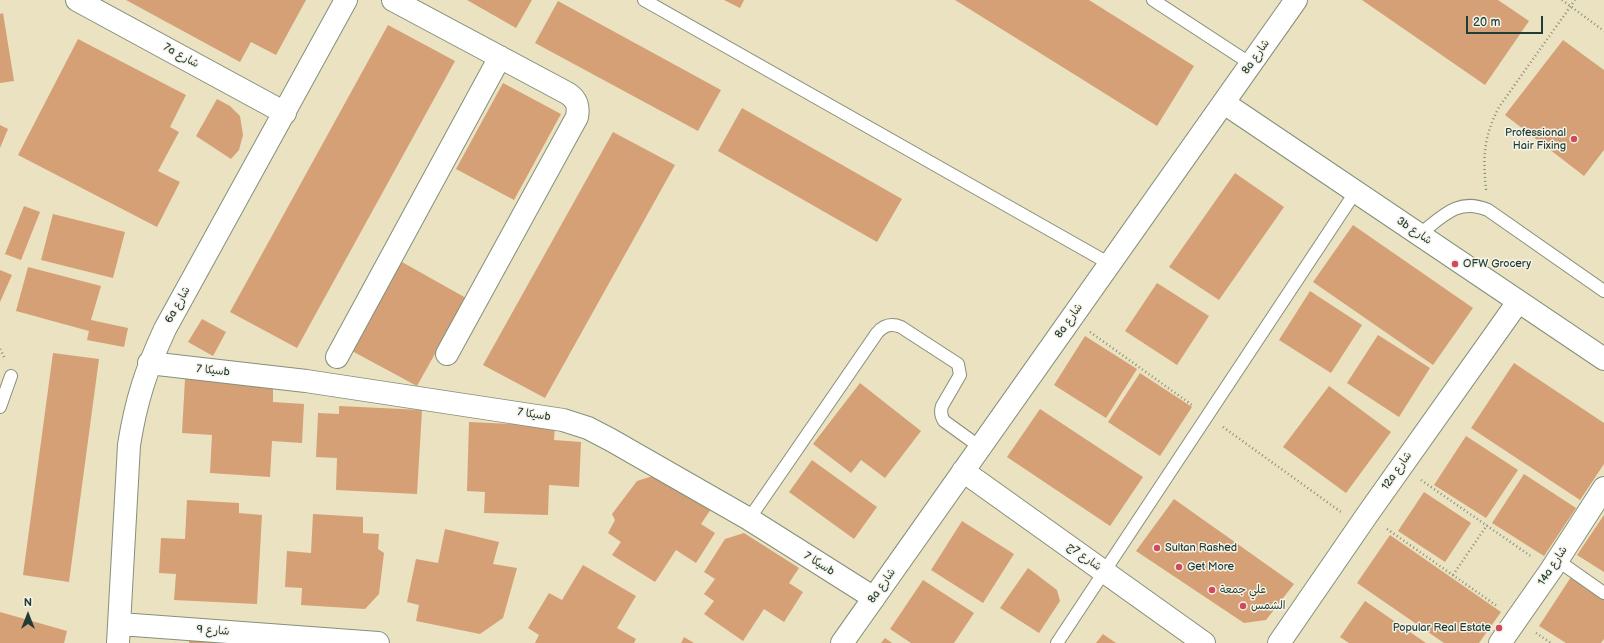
<!DOCTYPE html>
<meta charset="utf-8">
<style>
body{margin:0}
#map{position:relative;width:1604px;height:643px;overflow:hidden;background:#eae2c1;font-family:"Balsamiq Sans",sans-serif}
canvas{display:block}
.north{position:absolute;left:8px;top:595px;width:40px;height:40px;-webkit-text-stroke:3px #f7f3e8;paint-order:stroke;rotate:0deg;font-size:11px;font-weight:700;line-height:16px;text-align:center;color:#1f3d34}
.north::after{content:'';display:block;margin:auto;width:14px;height:18px;background:#1f3d34;clip-path:polygon(50% 0,100% 100%,50% 72%,0 100%)}
.scale{position:absolute;left:1466px;top:16px;width:77px;height:18px;box-sizing:border-box;border:2px solid #1f3d34;border-top:0;padding-left:5px;font-size:12px;line-height:14px;white-space:nowrap;color:#1f3d34;-webkit-text-stroke:3px #f7f3e8;paint-order:stroke}
</style>
<div id="map">
<canvas width="1604" height="643"></canvas>
<div class="north">N</div>
<div class="scale">20 m</div>
</div>
<script>
const context = document.querySelector('canvas').getContext('2d');
context.lineJoin = 'round';
function paint(path, color) { context.fillStyle = color; context.fill(path, 'evenodd'); }
function trace(path, color, width, dash) { context.strokeStyle = color; context.lineWidth = width; context.lineCap = dash ? 'butt' : 'round'; context.setLineDash(dash || []); context.stroke(path); }
function write(font, color, halo, rows, align = 'center') {
  context.font = font + ' "Balsamiq Sans","Playpen Sans Arabic",sans-serif'; context.lineWidth = 3; context.setLineDash([]); context.textBaseline = 'middle'; context.strokeStyle = halo; context.fillStyle = color; for (const [text, x, y, turn = 0] of rows) {
    context.save(); context.translate(x, y); context.rotate((+turn || 0) * Math.PI / 180); context.textAlign = isNaN(turn) ? turn : align; if (halo) context.strokeText(text, 0, 0); context.fillText(text, 0, 0); context.restore();
  }
}
paint(new Path2D(`
 M 126,0 L 306,0 L 276,55 L 251,42 L 240,62 Z
 M 467,0 L 532,0 L 516,28 Z
 M 724,0 L 744,0 L 740,8 Z
 M 955,0 L 1089,0 L 1194,66 L 1157,126 Z
 M 1362,0 L 1498,0 L 1529,21 L 1485,85 Z
 M 558,1 L 721,90 L 698,131 L 535,43 Z
 M 3,13 L 14,81 L 0,83 L 0,14 Z
 M 388,25 L 455,61 L 297,348 L 230,312 Z
 M 78,39 L 186,95 L 170,127 L 179,132 L 158,171 L 180,182 L 157,227 L 18,155 Z
 M 1563,40 L 1604,70 L 1604,150 L 1584,176 L 1505,115 Z
 M 503,83 L 561,114 L 514,200 L 456,169 Z
 M 217,99 L 230,106 L 240,116 L 243,135 L 239,150 L 231,159 L 196,136 Z
 M 742,108 L 902,199 L 877,242 L 718,151 Z
 M 0,125 L 8,129 L 0,148 Z
 M 613,132 L 675,165 L 545,398 L 483,365 Z
 M 1235,173 L 1284,207 L 1219,300 L 1169,267 Z
 M 24,206 L 40,212 L 21,260 L 5,254 Z
 M 53,214 L 125,232 L 113,278 L 41,260 Z
 M 1353,225 L 1473,308 L 1433,365 L 1313,282 Z
 M 402,262 L 466,298 L 417,386 L 352,351 Z
 M 28,267 L 101,286 L 91,320 L 128,328 L 124,347 L 87,340 L 89,331 L 16,311 Z
 M 0,270 L 12,275 L 0,302 Z
 M 1157,283 L 1209,316 L 1177,365 L 1125,331 Z
 M 1310,291 L 1362,325 L 1331,373 L 1279,340 Z
 M 202,319 L 226,332 L 213,356 L 188,342 Z
 M 1378,335 L 1430,368 L 1399,417 L 1347,383 Z
 M 1085,336 L 1137,369 L 1106,418 L 1054,385 Z
 M 53,353 L 99,359 L 69,582 L 23,575 Z
 M 1514,363 L 1604,423 L 1604,464 L 1580,500 L 1471,428 Z
 M 1140,373 L 1192,407 L 1160,456 L 1108,422 Z
 M 185,379 L 273,384 L 273,402 L 304,404 L 302,443 L 272,441 L 270,477 L 210,473 L 212,435 L 182,433 Z
 M 860,383 L 921,431 L 885,478 L 861,460 L 851,473 L 813,444 Z
 M 1329,386 L 1391,432 L 1346,493 L 1283,447 Z
 M 339,406 L 422,410 L 417,494 L 336,490 L 337,458 L 316,457 L 318,413 L 339,414 Z
 M 1040,409 L 1143,477 L 1110,526 L 1007,457 Z
 M 469,422 L 555,426 L 554,440 L 581,442 L 579,487 L 549,485 L 548,515 L 484,513 L 485,492 L 467,491 Z
 M 1466,436 L 1518,470 L 1486,518 L 1434,485 Z
 M 812,460 L 877,507 L 854,539 L 789,492 Z
 M 1524,474 L 1576,508 L 1544,556 L 1492,523 Z
 M 656,475 L 711,509 L 701,524 L 715,533 L 696,563 L 676,550 L 655,582 L 612,555 L 621,542 L 608,533 L 615,520 L 612,514 L 637,481 Z
 M 1424,492 L 1471,523 L 1445,562 L 1398,531 Z
 M 1174,499 L 1294,584 L 1266,620 L 1244,623 L 1136,551 Z
 M 187,500 L 239,503 L 239,513 L 262,515 L 257,604 L 174,600 L 176,574 L 159,573 L 161,538 L 185,539 Z
 M 313,514 L 363,517 L 363,533 L 379,534 L 378,549 L 384,553 L 379,594 L 365,609 L 301,605 L 302,588 L 285,587 L 287,551 L 311,553 Z
 M 1604,515 L 1604,572 L 1577,555 Z
 M 962,521 L 1014,554 L 983,603 L 931,570 Z
 M 445,529 L 499,542 L 493,564 L 517,568 L 503,618 L 480,634 L 416,621 L 419,605 L 407,602 L 416,559 L 438,563 Z
 M 744,533 L 799,568 L 789,583 L 803,592 L 784,622 L 764,609 L 743,641 L 704,614 L 714,601 L 704,594 L 715,579 L 704,572 L 725,539 Z
 M 1390,535 L 1501,612 L 1479,643 L 1444,643 L 1357,583 Z
 M 583,565 L 636,596 L 617,628 L 636,639 L 634,643 L 535,643 L 539,635 L 528,628 L 549,593 L 562,600 Z
 M 1028,568 L 1057,590 L 1060,601 L 1039,633 L 1000,608 Z
 M 1571,577 L 1604,599 L 1604,639 L 1601,643 L 1566,643 L 1539,626 Z
 M 923,580 L 974,613 L 954,643 L 911,643 L 890,629 Z
 M 1365,601 L 1426,643 L 1349,643 L 1340,637 Z
 M 0,612 L 67,631 L 64,643 L 0,643 Z
 M 1103,634 L 1116,643 L 1096,643 Z
 M 684,637 L 694,643 L 681,643 Z
 M 189,638 L 234,643 L 189,643 Z
 M 885,638 L 892,643 L 881,643 Z`), '#d5a075');
const lane = new Path2D(`
 M 644,0 L 1110,264
 M 1153,0 L 1251,64
 M 1420,234 C 1442,217 1458,197 1488,210 L 1604,291
 M 0,407 L 11,376
 M 749,519 L 877,333 C 884,325 891,323 901,327 L 958,364 L 960,375 L 942,406 C 940,412 941,416 944,421 L 980,447
 M 1557,560 L 1604,593
 M 1057,643 L 1356,191`);
const street = new Path2D(`
 M 77,0 L 285,113
 M 393,0 L 567,93 C 577,99 579,106 577,117 L 447,354
 M 1224,103 L 1604,359
 M 337,357 L 500,57
 M 149,363 L 306,381 L 563,420 L 588,428 L 611,440 L 749,519 L 874,598
 M 963,471 L 1204,643
 M 120,624 L 378,643
 M 118,643 L 129,445 C 136,401 146,370 165,329 L 346,0
 M 842,643 L 1296,0
 M 1279,643 L 1367,515 L 1518,302
 M 1500,643 L 1551,570 L 1604,488`);
trace(lane, '#84907a', 14);
trace(street, '#84907a', 24);
trace(new Path2D(`
 M 1562,0 L 1604,31
 M 1486,190 C 1483,157 1483,138 1499,107 L 1575,0
 M 1090,332 L 1192,405
 M 0,349 L 5,359
 M 1223,427 L 1341,512
 M 1421,480 L 1532,557
 M 1387,529 L 1497,606
 M 1453,575 L 1487,525
 M 1536,633 L 1551,643`), '#84907a', 2.5, [1, 3]);
trace(lane, '#fff', 12);
trace(street, '#fff', 22);
for (const [x, y, r, color] of [
 [1574,139,4,"#d1495b"],
 [1455,264,4,"#d1495b"],
 [1157,548,4,"#d1495b"],
 [1179,567,4,"#d1495b"],
 [1212,590,4,"#d1495b"],
 [1243,606,4,"#d1495b"],
 [1499,628,4,"#d1495b"]
]) { const dot = new Path2D(); dot.arc(x, y, r, 0, 2 * Math.PI); context.fillStyle = color; context.fill(dot); trace(dot, '#f7f3e8', 1.5); }
write('11px', '#1f3d34', '#f7f3e8', [
 ["7a شارع",181,56,29],
 ["8a شارع",1256,57,-55],
 ["3b شارع",1414,231,34],
 ["6a شارع",178,305,-61],
 ["8a شارع",1069,321,-55],
 ["سيكا 7b",213,371,6],
 ["سيكا 7b",534,415,9],
 ["12a شارع",1397,471,-55],
 ["شارع 7ج",1084,557,36],
 ["سيكا 7b",819,564,32],
 ["14a شارع",1553,566,-57],
 ["8a شارع",882,586,-55],
 ["شارع 9",213,631,4]
]);
write('11px', '#1f3d34', '#f7f3e8', [
 ["Professional",1566,133,"right"],
 ["Hair Fixing",1566,146,"right"],
 ["OFW Grocery",1463,264],
 ["Sultan Rashed",1165,548],
 ["Get More",1187,567],
 ["علي جمعة",1220,590],
 ["الشمس",1251,606],
 ["Popular Real Estate",1491,628,"right"]
], 'left');
</script>
